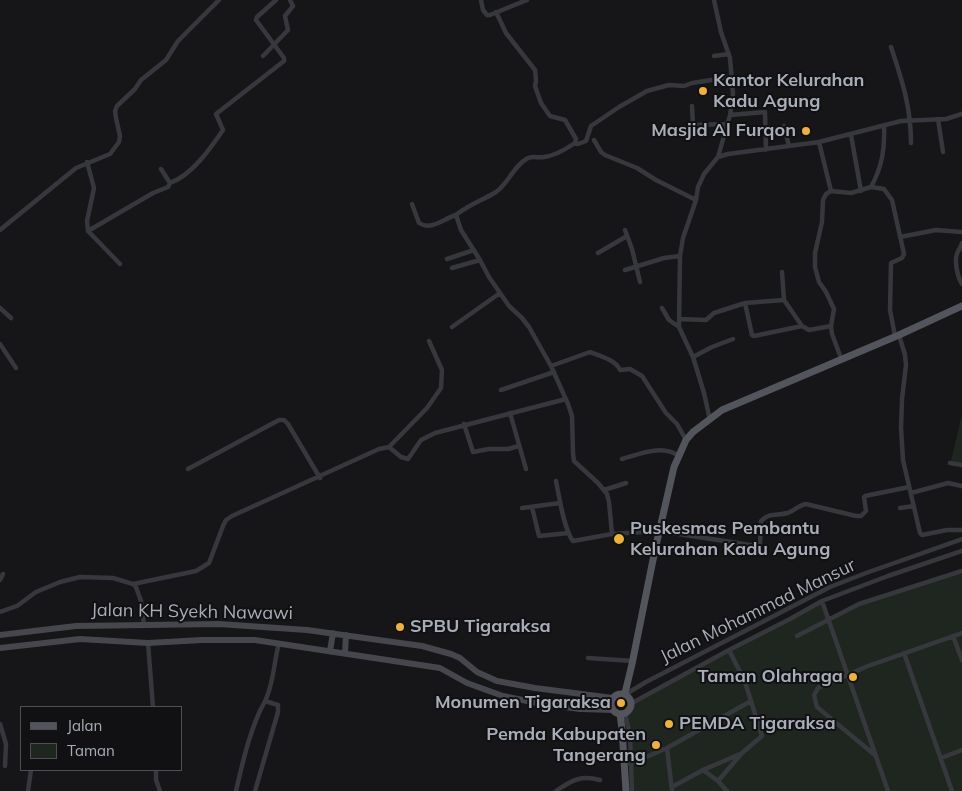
<!DOCTYPE html>
<style>
body{margin:0}
#map{position:relative;width:962px;height:791px;overflow:hidden;background:#161618;font-family:Mulish,sans-serif}
canvas{display:block}
.legend{position:absolute;left:20px;top:706px;width:162px;height:65px;box-sizing:border-box;background:#111113;border:1px solid #4d4f55;margin:0;padding:6px 9px;list-style:none;font-size:15px;color:#a8adb8}
.legend li{display:flex;align-items:center;gap:10px;height:25px}
.legend b{width:25px;border:1px solid #4d4f55}
</style>
<div id="map">
<canvas width="962" height="791"></canvas>
<ul class="legend">
<li><b style="height:6px;background:#53555c"></b>Jalan</li>
<li><b style="height:14px;background:#1e261f"></b>Taman</li>
</ul>
</div>
<script>
const context = document.querySelector('canvas').getContext('2d');
context.lineJoin = 'round';
function paint(path, color) { context.fillStyle = color; context.fill(path, 'evenodd'); }
function trace(path, color, width, dash) { context.strokeStyle = color; context.lineWidth = width; context.lineCap = dash ? 'butt' : 'round'; context.setLineDash(dash || []); context.stroke(path); }
function write(font, color, halo, rows, align = 'center') {
  context.font = font + ' Mulish,sans-serif'; context.lineWidth = 4; context.setLineDash([]); context.textBaseline = 'middle'; context.strokeStyle = halo; context.fillStyle = color; for (const [text, x, y, turn = 0] of rows) {
    context.save(); context.translate(x, y); context.rotate((+turn || 0) * Math.PI / 180); context.textAlign = isNaN(turn) ? turn : align; if (halo) context.strokeText(text, 0, 0); context.fillText(text, 0, 0); context.restore();
  }
}
paint(new Path2D(`
 M 962,414 L 962,463 L 951,461 Z
 M 962,571 L 962,791 L 632,791 L 630,745 L 625,713 L 631,707 L 632,703 L 822,601 L 828,619 L 844,611 Z`), '#1e261f');
trace(new Path2D(`
 M 481,0 L 483,10 L 487,15 L 490,15 L 527,0
 M 891,47 C 902,80 911,107 911,143
 M 263,56 L 288,30 L 285,16 L 293,6 L 290,0
 M 714,56 L 729,54
 M 692,106 L 693,125 L 728,124
 M 730,115 L 765,112 L 766,150
 M 938,119 L 943,152
 M 784,126 L 789,146
 M 851,135 L 861,191
 M 594,140 L 601,152 L 605,155 L 637,168 L 656,180 L 696,200
 M 819,142 L 831,191 L 826,194 L 823,200 L 822,222 L 815,253 L 815,267 L 819,282 L 826,292 L 834,309 L 831,326 L 832,334 L 841,358
 M 575,143 L 578,144 L 586,141 L 591,126 L 619,107 L 647,91 L 669,85 L 684,86 L 692,83 L 731,77
 M 718,157 L 728,154 L 819,142 L 901,121 L 946,119 L 962,114
 M 87,162 L 94,188 L 87,221 L 88,231 L 120,264
 M 170,183 C 192,175 210,149 223,130 L 216,114 L 284,61 L 284,58 L 256,20 L 257,17 L 276,0
 M 871,187 C 882,167 885,149 884,126
 M 831,191 L 851,193 L 871,187 L 884,189 L 892,200 L 904,254 L 902,258 L 891,263 L 890,310 L 895,336
 M 412,204 L 419,223 C 431,231 443,219 456,215 L 461,230 L 480,260 L 489,277 L 509,306 L 522,318 L 529,327 L 551,366 L 568,404 L 572,416 L 573,453 L 574,461 L 598,483 L 607,494 L 609,502 L 612,534
 M 456,215 C 468,205 483,200 496,192 C 509,183 513,166 528,158 C 533,156 538,158 544,157 C 555,156 566,149 575,143 L 576,139 L 565,120 L 550,116 L 541,103 L 535,86 L 536,81 L 535,70 L 506,33 L 496,12
 M 0,230 L 76,168 L 110,154 L 119,142 L 120,136 L 116,118 L 115,111 L 117,106 L 135,89 L 141,80 L 166,60 L 178,41 L 219,0
 M 625,230 L 632,249 L 640,282
 M 88,231 L 153,193 L 168,187 L 170,183 L 161,169
 M 900,237 L 936,230 L 962,232
 M 962,243 C 961,248 958,250 957,254 C 954,262 958,278 962,284
 M 598,253 L 627,236
 M 447,259 L 474,250
 M 452,268 L 480,260
 M 625,270 L 664,258 L 680,256
 M 782,272 L 784,300 L 802,326
 M 745,303 L 752,335 L 754,336 L 802,326 L 809,330 L 831,326
 M 0,308 L 11,318
 M 662,308 L 669,320 L 679,327
 M 679,319 L 706,320 L 714,313 L 745,303 L 784,300
 M 452,327 L 500,293
 M 899,335 L 905,355 L 906,365 L 902,399 L 901,428 L 903,460 L 920,533 L 922,535 L 947,530 L 962,530
 M 0,344 L 16,368
 M 693,357 L 712,347 L 733,339
 M 551,366 L 590,352 C 600,356 616,360 620,370 L 630,369 L 642,376 L 666,413 L 677,424 L 686,440
 M 501,390 L 554,372
 M 510,413 L 526,469
 M 710,420 L 704,393 L 693,357 L 679,327 L 680,256 L 683,238 L 696,200 L 698,187 L 704,174 L 718,157 L 730,115 L 733,94 L 730,58 L 721,32 L 714,0
 M 464,424 L 473,452 L 489,449 L 508,449 L 519,446
 M 389,447 L 427,408 L 441,388 L 442,370 L 429,341
 M 622,459 C 640,454 662,444 679,456
 M 950,463 L 962,465
 M 188,469 L 279,420 L 284,420 L 288,424 L 320,478
 M 556,481 C 559,496 564,530 573,541 L 612,534 L 659,531 L 757,546 L 760,544 L 761,521 C 770,512 776,516 788,513 C 795,510 799,505 806,504 L 856,516 L 861,516 L 866,511 L 864,497 L 865,496 L 909,487
 M 604,490 L 626,483
 M 911,493 L 948,483 L 962,486
 M 532,507 L 539,536 L 569,533
 M 522,508 L 560,503
 M 900,508 L 914,506
 M 0,580 L 3,574
 M 133,584 L 196,571 L 209,563 L 223,526 L 226,520 L 232,516 L 379,449 L 389,447 L 401,457 L 408,459 L 421,440 L 435,433 L 566,399
 M 822,601 L 888,791
 M 0,612 L 17,606 L 36,592 L 60,582 L 80,577 L 113,578 L 133,584 L 136,587 L 141,601 L 144,625
 M 797,636 L 859,604 L 962,571
 M 953,636 L 962,660
 M 148,643 L 153,707
 M 904,653 L 952,791
 M 588,658 L 633,661
 M 626,694 L 646,682 L 830,587 L 866,573 L 962,539
 M 632,703 L 729,650 L 790,619 L 822,601 L 888,576 L 962,551
 M 625,713 L 630,735 L 632,791
 M 0,724 L 6,744 L 5,766
 M 667,748 L 672,791
 M 876,756 L 817,707 L 814,695 L 818,688 L 868,666 L 962,633
 M 941,758 L 962,750
 M 630,764 L 667,748 L 751,701
 M 156,770 L 156,780 L 160,791
 M 703,770 L 718,781 L 727,791
 M 718,781 L 742,753 L 762,736 L 745,682 L 729,650
 M 672,787 L 703,770 L 740,754
 M 28,791 L 31,770
 M 236,791 C 242,765 248,738 259,713 C 261,708 264,704 266,699 C 274,681 274,661 279,643
 M 255,791 L 278,712 L 278,705 L 265,701
 M 556,791 C 572,780 581,775 600,780`), '#37383d', 4.5);
trace(new Path2D(`
 M 0,635 L 76,626 L 219,624 L 307,630 L 422,646 L 451,654 L 460,658 L 477,672 L 497,681 L 535,688 L 613,698
 M 0,648 L 80,639 L 148,643 L 202,640 L 255,640 L 440,668 L 467,683 L 503,696 L 542,704 L 580,709 L 613,710
 M 330,651 L 333,633
 M 345,653 L 346,635`), '#45474d', 6);
trace(new Path2D(`
 M 625,693 L 632,664 L 655,550 L 674,467 L 686,440 L 693,432 L 722,410 L 899,335 L 962,306
 M611 704a10 10 0 1 1 20 0a10 10 0 1 1-20 0Z
 M 620,714 L 622,729 L 626,791`), '#53555c', 7);
for (const [x, y, r, color] of [
 [703,91,5,"#f2b134"],
 [806,131,5,"#f2b134"],
 [619,539,6,"#f2b134"],
 [400,627,5,"#f2b134"],
 [853,677,5,"#f2b134"],
 [621,703,5,"#f2b134"],
 [669,724,5,"#f2b134"],
 [656,745,5,"#f2b134"]
]) { const dot = new Path2D(); dot.arc(x, y, r, 0, 2 * Math.PI); context.fillStyle = color; context.fill(dot); trace(dot, '#111113', 2); }
write('bold 18px', '#a8adb8', '#111113', [
 ["Kantor Kelurahan",713,81],
 ["Kadu Agung",713,102],
 ["Masjid Al Furqon",796,131,"right"],
 ["Puskesmas Pembantu",630,529],
 ["Kelurahan Kadu Agung",630,550],
 ["SPBU Tigaraksa",410,627],
 ["Taman Olahraga",843,677,"right"],
 ["Monumen Tigaraksa",611,703,"right"],
 ["PEMDA Tigaraksa",679,724],
 ["Pemda Kabupaten",646,735,"right"],
 ["Tangerang",646,756,"right"]
], 'left');
write('18px', '#a8adb8', '#111113', [
 ["Jalan Mohammad Mansur",758,611,-26],
 ["Jalan KH Syekh Nawawi",192,612,1]
]);
</script>
